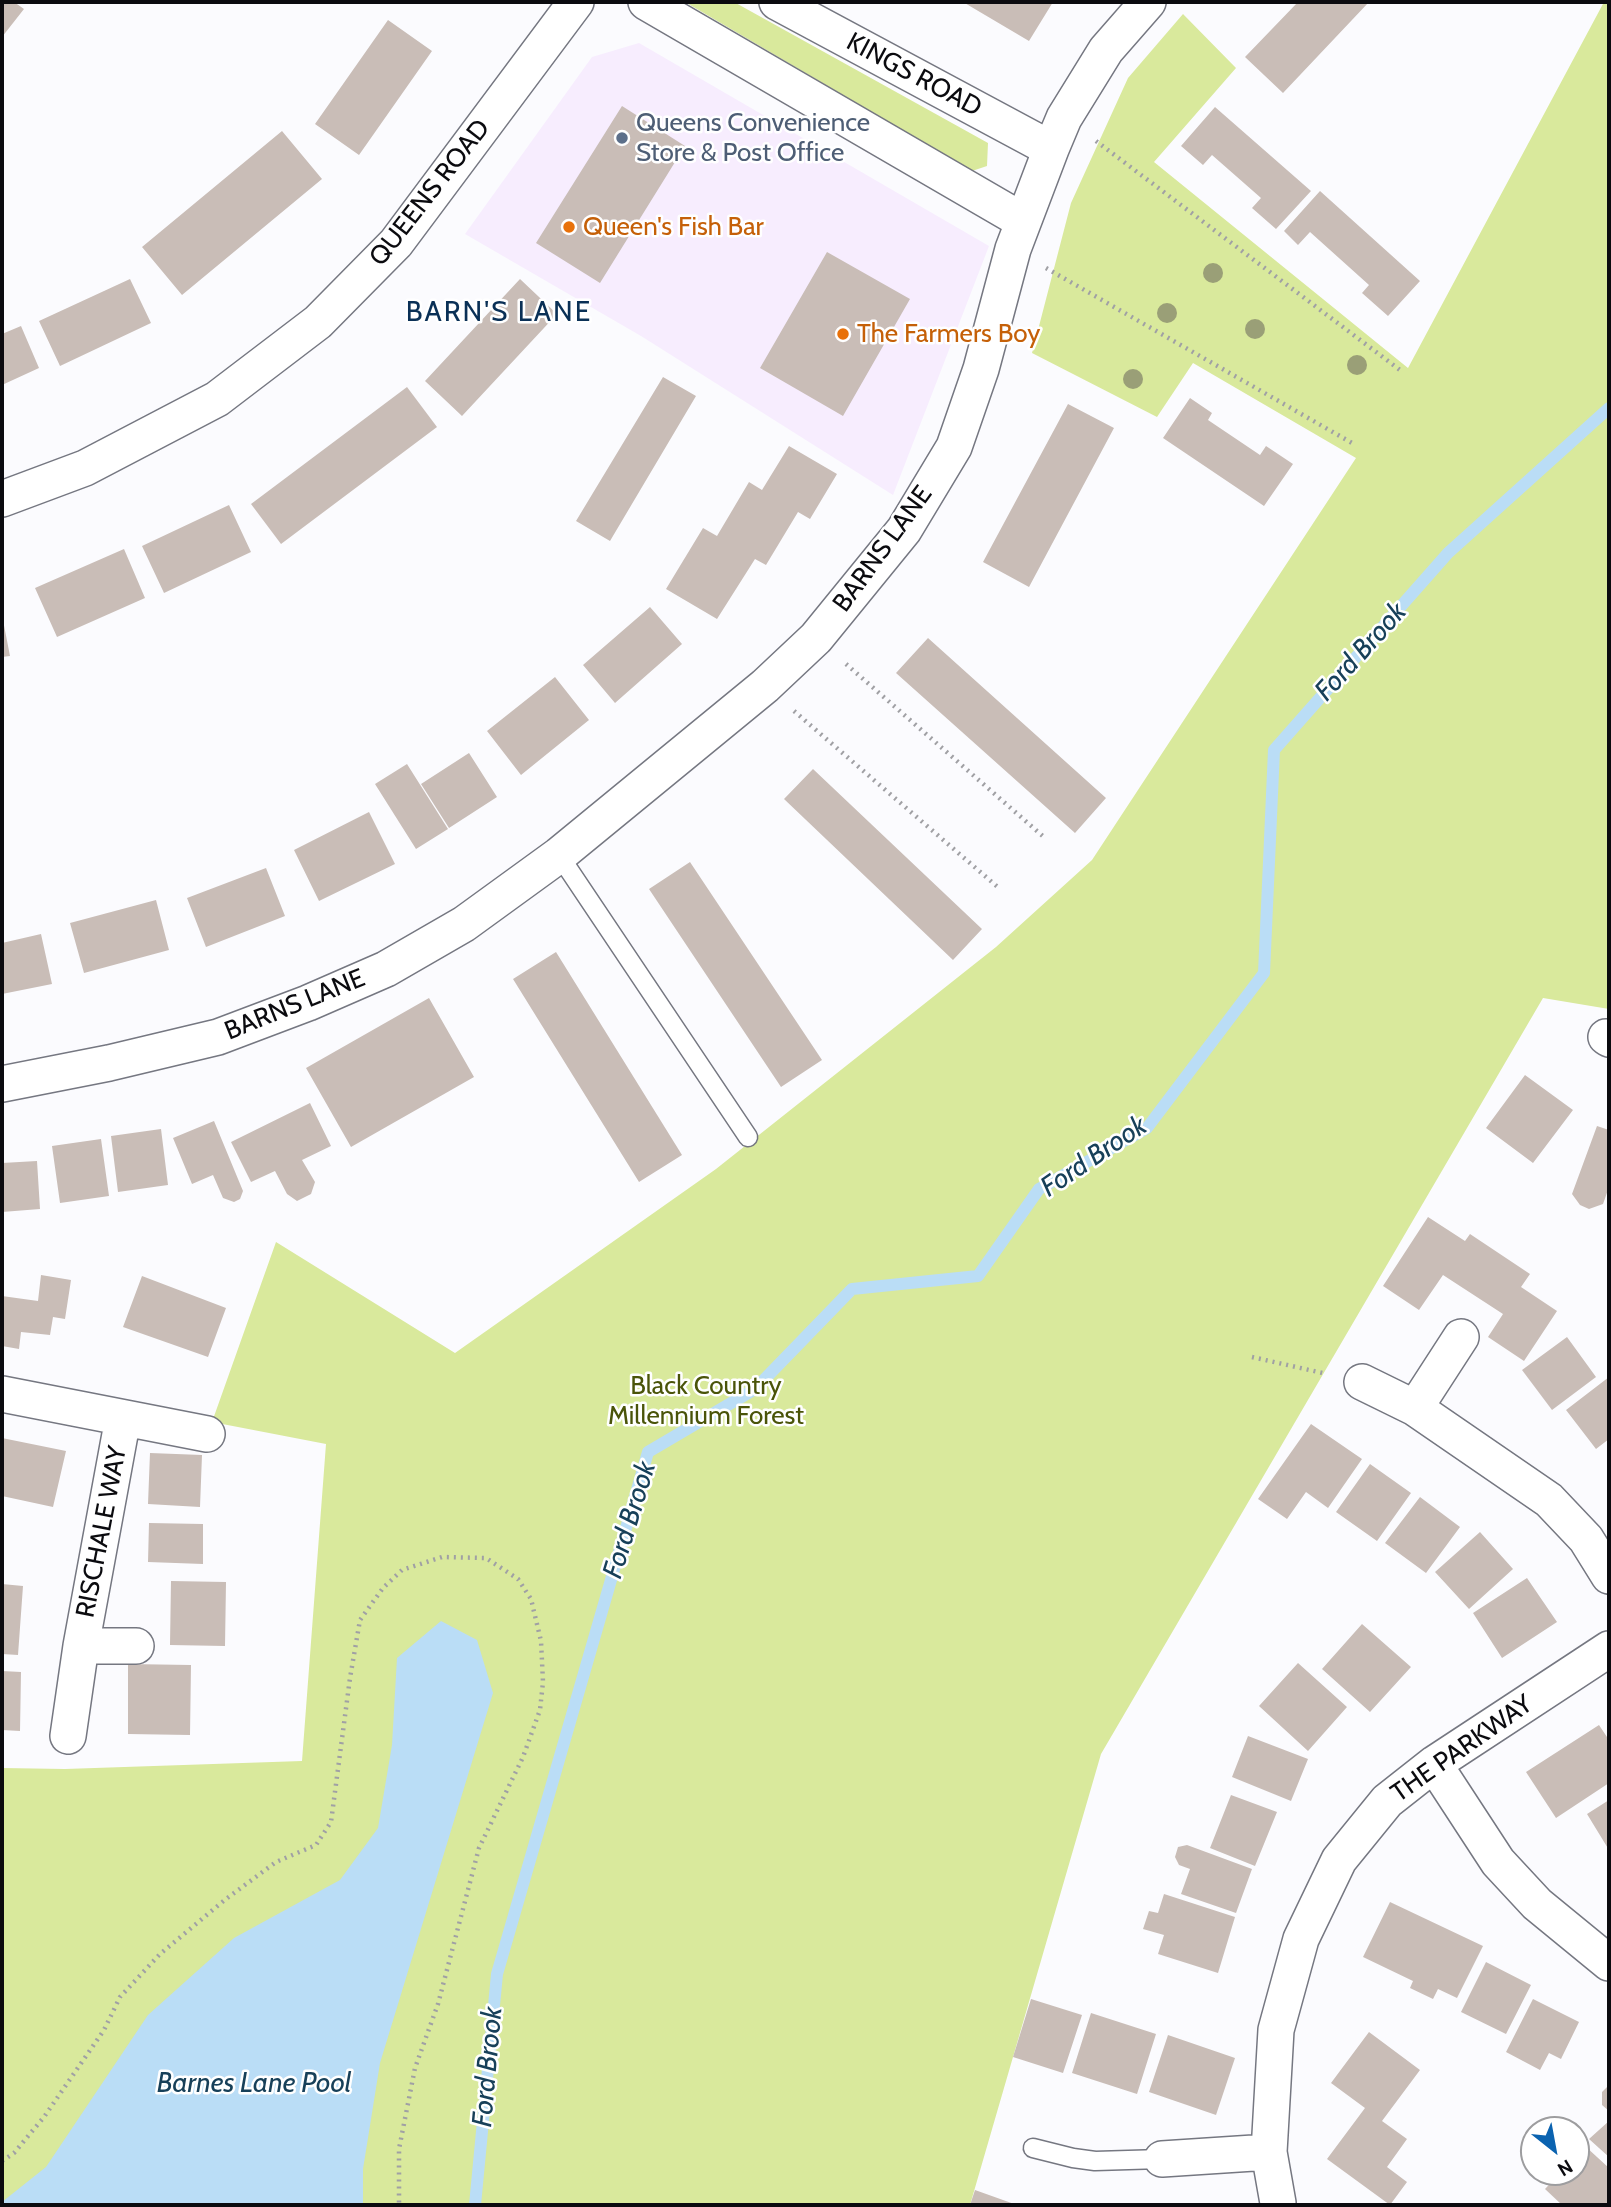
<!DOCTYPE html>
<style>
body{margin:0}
#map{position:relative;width:1611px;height:2207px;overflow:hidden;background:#fbfbfe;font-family:Cabin,sans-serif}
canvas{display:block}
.frame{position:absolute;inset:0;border:4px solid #0b0b0f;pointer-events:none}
.north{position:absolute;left:1520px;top:2116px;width:70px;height:70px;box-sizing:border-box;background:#fff;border:2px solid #9d9d9f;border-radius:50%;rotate:149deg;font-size:19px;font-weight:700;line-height:28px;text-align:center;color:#0b0b0f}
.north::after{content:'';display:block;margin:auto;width:24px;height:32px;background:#0b63b0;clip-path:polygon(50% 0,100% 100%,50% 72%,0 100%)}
</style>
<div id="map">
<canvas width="1611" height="2207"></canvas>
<div class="frame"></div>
<div class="north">N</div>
</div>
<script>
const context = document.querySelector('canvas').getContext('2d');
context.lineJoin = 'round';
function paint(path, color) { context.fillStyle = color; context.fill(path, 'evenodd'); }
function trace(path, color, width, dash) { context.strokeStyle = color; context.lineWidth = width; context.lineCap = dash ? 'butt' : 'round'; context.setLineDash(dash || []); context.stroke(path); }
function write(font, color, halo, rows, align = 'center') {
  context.font = font + ' Cabin,sans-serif'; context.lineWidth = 5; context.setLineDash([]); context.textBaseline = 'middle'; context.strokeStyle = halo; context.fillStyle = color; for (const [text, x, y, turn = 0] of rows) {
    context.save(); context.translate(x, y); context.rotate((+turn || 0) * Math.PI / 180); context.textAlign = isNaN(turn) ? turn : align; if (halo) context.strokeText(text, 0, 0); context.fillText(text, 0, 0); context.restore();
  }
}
paint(new Path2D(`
 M 639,43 L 989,246 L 893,495 L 641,336 L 465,234 L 592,57 Z`), '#f7edfe');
paint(new Path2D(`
 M 685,2 L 734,2 L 988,143 L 987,166 L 972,171 Z
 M 1604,2 L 1609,2 L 1609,1009 L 1543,998 L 1101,1754 L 970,2205 L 2,2205 L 2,1768 L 65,1769 L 302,1761 L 326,1444 L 212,1422 L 276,1242 L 455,1353 L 716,1169 L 996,947 L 1092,860 L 1356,458 L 1193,363 L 1157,417 L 1032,353 L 1071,203 L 1128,78 L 1183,14 L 1236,68 L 1154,162 L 1408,368 Z`), '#d9e99c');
paint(new Path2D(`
 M 441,1621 L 477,1640 L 493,1693 L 380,2063 L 363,2169 L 363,2205 L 2,2205 L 2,2202 L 46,2167 L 148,2015 L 234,1938 L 340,1880 L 378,1828 L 392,1745 L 397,1658 Z`), '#baddf6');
trace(new Path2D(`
 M 475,2205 L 497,1974 L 648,1452 L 755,1389 L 852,1289 L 978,1276 L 1039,1189 L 1147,1128 L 1264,973 L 1274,750 L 1448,553 L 1609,408`), '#baddf6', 12);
paint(new Path2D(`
 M 2,2 L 14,2 L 24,9 L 2,37 Z
 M 963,2 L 1053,2 L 1029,41 Z
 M 1298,2 L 1369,2 L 1283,93 L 1245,57 Z
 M 388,20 L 432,51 L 359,155 L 315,124 Z
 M 622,106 L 685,146 L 600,283 L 536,243 Z
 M 1215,107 L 1311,191 L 1276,229 L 1252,208 L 1261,198 L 1212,155 L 1203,165 L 1181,146 Z
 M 282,131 L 322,179 L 182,295 L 142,247 Z
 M 1320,191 L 1420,281 L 1388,316 L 1362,293 L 1369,285 L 1310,232 L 1298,245 L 1284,231 Z
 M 827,252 L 910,299 L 843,416 L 760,368 Z
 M 130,279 L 151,323 L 60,366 L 39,321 Z
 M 520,279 L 557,314 L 462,416 L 425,381 Z
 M 21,326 L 39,368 L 2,385 L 2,334 Z
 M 663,377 L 696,396 L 610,541 L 576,521 Z
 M 407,387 L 437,427 L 281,544 L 251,504 Z
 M 1190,398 L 1212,413 L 1208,420 L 1260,455 L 1266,446 L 1293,464 L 1264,506 L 1163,438 Z
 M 1068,404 L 1114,428 L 1029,587 L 983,562 Z
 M 789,446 L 837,474 L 810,519 L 798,512 L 766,565 L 755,559 L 717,619 L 666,589 L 703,528 L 717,536 L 749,482 L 762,490 Z
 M 229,505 L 251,552 L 164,593 L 142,546 Z
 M 124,549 L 145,598 L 57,637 L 35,588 Z
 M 650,607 L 682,644 L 615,703 L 583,665 Z
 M 2,615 L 10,656 L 2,657 Z
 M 928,638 L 1106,798 L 1075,833 L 896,673 Z
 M 555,677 L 589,720 L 521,775 L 487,731 Z
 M 469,753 L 497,797 L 449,828 L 421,784 Z
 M 407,764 L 448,829 L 416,849 L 375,784 Z
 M 813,769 L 982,929 L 953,960 L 784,799 Z
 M 369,812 L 395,864 L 319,901 L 294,850 Z
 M 690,862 L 822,1060 L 781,1087 L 649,889 Z
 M 266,868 L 285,916 L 206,947 L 187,898 Z
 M 156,900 L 169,950 L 84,973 L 70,923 Z
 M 41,934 L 52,984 L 2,994 L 2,943 Z
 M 556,952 L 682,1155 L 639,1182 L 513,979 Z
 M 429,998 L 474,1077 L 351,1147 L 306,1068 Z
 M 1525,1075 L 1573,1110 L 1533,1163 L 1486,1128 Z
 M 310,1103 L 331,1146 L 302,1160 L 315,1182 L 311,1194 L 297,1201 L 287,1194 L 275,1171 L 251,1182 L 231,1142 Z
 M 214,1121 L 243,1191 L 240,1199 L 234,1202 L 223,1198 L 213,1175 L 192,1184 L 173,1138 Z
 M 1597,1126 L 1609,1130 L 1609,1187 L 1603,1204 L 1589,1209 L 1580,1205 L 1572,1194 Z
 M 161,1129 L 168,1185 L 118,1192 L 111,1136 Z
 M 101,1139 L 109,1196 L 60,1203 L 52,1146 Z
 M 37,1161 L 40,1209 L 2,1212 L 2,1163 Z
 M 1428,1217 L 1465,1241 L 1470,1234 L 1530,1274 L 1521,1287 L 1557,1311 L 1524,1361 L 1488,1337 L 1503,1314 L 1443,1275 L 1419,1310 L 1383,1286 Z
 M 41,1275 L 71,1280 L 65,1319 L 53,1317 L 50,1335 L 21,1332 L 19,1349 L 2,1346 L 2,1296 L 38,1301 Z
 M 142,1276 L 226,1308 L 208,1357 L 123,1327 Z
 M 1567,1337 L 1596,1377 L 1552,1410 L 1522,1370 Z
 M 1609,1377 L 1609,1439 L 1596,1449 L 1566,1410 Z
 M 1311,1424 L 1362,1459 L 1328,1508 L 1306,1492 L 1287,1519 L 1258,1499 Z
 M 2,1438 L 66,1451 L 53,1507 L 2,1496 Z
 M 150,1453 L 202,1455 L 200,1507 L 148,1504 Z
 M 1370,1464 L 1411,1493 L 1377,1541 L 1336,1512 Z
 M 1420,1497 L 1460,1527 L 1426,1573 L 1385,1543 Z
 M 149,1523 L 203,1524 L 203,1564 L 148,1562 Z
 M 1480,1532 L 1513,1569 L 1469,1609 L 1435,1572 Z
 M 1527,1578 L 1557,1622 L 1502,1658 L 1473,1613 Z
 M 171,1581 L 226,1582 L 225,1646 L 170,1645 Z
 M 2,1584 L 23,1586 L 18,1655 L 2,1654 Z
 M 1362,1624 L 1411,1667 L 1370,1712 L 1322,1669 Z
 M 1298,1663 L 1347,1707 L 1308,1751 L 1259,1706 Z
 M 128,1664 L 191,1665 L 190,1735 L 128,1734 Z
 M 2,1671 L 21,1672 L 20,1731 L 2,1730 Z
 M 1599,1725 L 1609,1740 L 1609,1783 L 1556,1818 L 1526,1772 Z
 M 1248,1736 L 1308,1759 L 1291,1801 L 1232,1777 Z
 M 1231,1795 L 1277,1812 L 1255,1866 L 1210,1848 Z
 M 1609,1800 L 1609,1850 L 1587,1814 Z
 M 1187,1845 L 1252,1869 L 1236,1913 L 1181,1894 L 1190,1869 L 1179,1865 L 1175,1857 L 1178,1847 Z
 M 1164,1894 L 1235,1917 L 1218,1973 L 1158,1954 L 1164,1935 L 1143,1929 L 1149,1911 L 1158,1913 Z
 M 1390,1902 L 1483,1946 L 1457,1998 L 1438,1989 L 1433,1999 L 1410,1988 L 1413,1981 L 1363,1957 Z
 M 1486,1962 L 1531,1985 L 1506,2034 L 1461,2012 Z
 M 1031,1999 L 1082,2015 L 1063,2073 L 1013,2057 Z
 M 1533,1999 L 1579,2022 L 1561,2059 L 1549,2053 L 1540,2070 L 1506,2052 Z
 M 1091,2013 L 1156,2034 L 1137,2094 L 1072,2073 Z
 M 1369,2032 L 1420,2070 L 1382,2121 L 1407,2139 L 1387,2167 L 1407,2182 L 1390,2205 L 1327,2159 L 1365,2108 L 1331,2083 Z
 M 1168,2035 L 1235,2058 L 1216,2115 L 1149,2092 Z
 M 1609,2085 L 1609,2111 L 1602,2105 L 1602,2092 Z
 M 1609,2121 L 1609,2157 L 1589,2139 Z
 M 1585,2146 L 1609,2168 L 1609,2205 L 1562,2205 L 1545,2189 L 1561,2172 L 1576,2172 L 1576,2156 Z
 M 975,2190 L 1017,2205 L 970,2205 Z`), '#c9bdb7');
const service = new Path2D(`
 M 559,855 L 748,1137
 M 1033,2148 L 1073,2158 L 1095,2161 L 1162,2159`);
const minor = new Path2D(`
 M 646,2 L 1023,221
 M 777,2 L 1051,149
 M 2,499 L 85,468 L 217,399 L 318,322 L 396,243 L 576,2
 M 1606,1037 L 1609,1039
 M 2,1084 L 109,1063 L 218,1037 L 308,1003 L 386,969 L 464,924 L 559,855 L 765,686 L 816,638 L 904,530 L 954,447 L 981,369 L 1013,249 L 1051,149 L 1064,118 L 1106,50 L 1148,2
 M 1362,1382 L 1415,1408 L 1549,1500 L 1586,1539 L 1609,1576
 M 2,1394 L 207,1434
 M 1415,1408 L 1461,1337
 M 81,1646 L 136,1646
 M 68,1736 L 81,1646 L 123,1418
 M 1434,1764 L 1498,1862 L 1537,1904 L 1609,1963
 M 1162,2159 L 1269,2152
 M 1278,2203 L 1269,2152 L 1276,2030 L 1301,1939 L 1339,1860 L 1387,1801 L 1434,1764 L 1609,1649`);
trace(service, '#757781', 21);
trace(minor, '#757781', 38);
trace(new Path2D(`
 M 1096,141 L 1400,370
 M 1046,268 L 1352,443
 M 846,664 L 1045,838
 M 794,711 L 1000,889
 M 1252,1357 L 1327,1374
 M 2,2161 L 14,2153 L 44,2117 L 104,2030 L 120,1997 L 160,1954 L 226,1899 L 276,1862 L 316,1845 L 331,1822 L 350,1678 L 360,1620 L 383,1588 L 402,1570 L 442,1557 L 486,1558 L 518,1579 L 531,1599 L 541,1641 L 543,1682 L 540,1710 L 523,1757 L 479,1848 L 438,2004 L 415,2068 L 399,2149 L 399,2205`), '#a0a0a4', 4.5, [2, 5]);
trace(service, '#fff', 18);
trace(minor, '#fff', 35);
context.fillStyle = '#9a9f77';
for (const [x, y] of [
 [1213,273],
 [1167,313],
 [1255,329],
 [1357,365],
 [1133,379]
]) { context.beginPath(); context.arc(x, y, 10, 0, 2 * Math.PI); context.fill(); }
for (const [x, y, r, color] of [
 [622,138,7,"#5c6f8a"],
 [569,227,7,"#e8710a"],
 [843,334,7,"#e8710a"]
]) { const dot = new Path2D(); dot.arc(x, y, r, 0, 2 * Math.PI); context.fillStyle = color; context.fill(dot); trace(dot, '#fff', 2.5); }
write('26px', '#0b0b0f', '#fff', [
 ["KINGS ROAD",914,75,28],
 ["QUEENS ROAD",430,193,-52],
 ["BARNS LANE",883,549,-54],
 ["BARNS LANE",295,1005,-22],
 ["RISCHALE WAY",102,1532,-79],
 ["THE PARKWAY",1462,1749,-35]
]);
write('26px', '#4e5e75', '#fff', [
 ["Queens Convenience",636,123],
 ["Store & Post Office",636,153]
], 'left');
write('26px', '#c56008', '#fff', [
 ["Queen's Fish Bar",583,227],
 ["The Farmers Boy",857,334]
], 'left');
write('26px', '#4a5409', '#fff', [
 ["Black Country",706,1386],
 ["Millennium Forest",706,1416]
]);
context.letterSpacing = '2px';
write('28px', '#0a3056', '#fff', [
 ["BARN'S LANE",499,313]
]);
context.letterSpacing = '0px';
write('italic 28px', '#174059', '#fff', [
 ["Ford Brook",1361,652,-48],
 ["Ford Brook",1094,1157,-34],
 ["Ford Brook",630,1520,-73],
 ["Ford Brook",488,2067,-85],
 ["Barnes Lane Pool",254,2084]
]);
</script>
